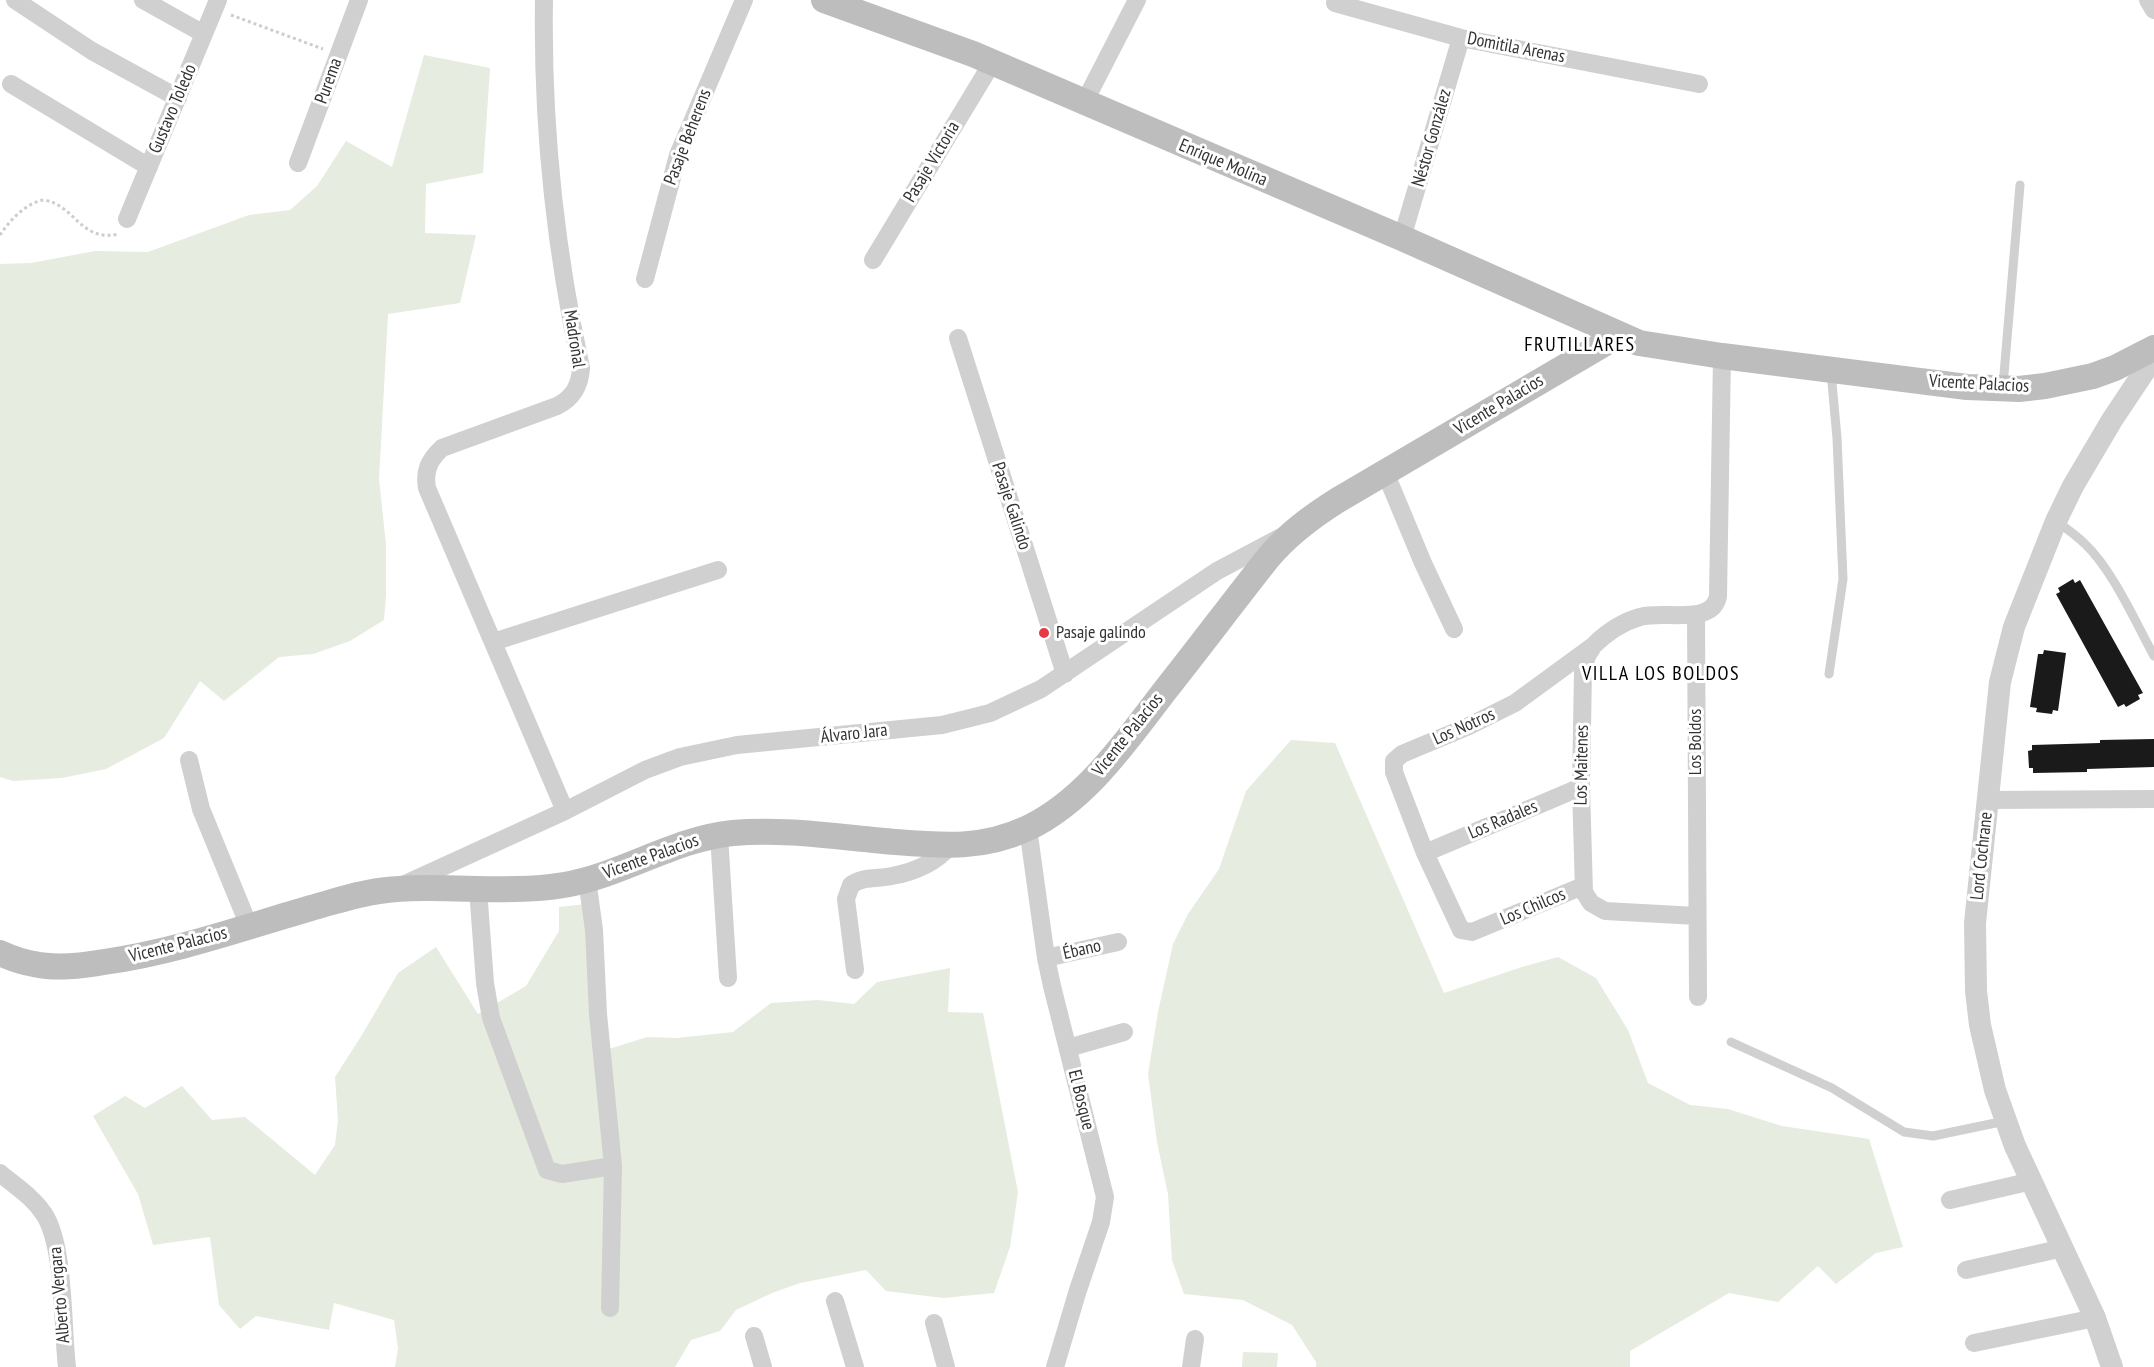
<!DOCTYPE html>
<meta charset="utf-8">
<style>
body{margin:0}
canvas{display:block;background:#fff}
</style>
<canvas width="2154" height="1367"></canvas>
<script>
const context = document.querySelector('canvas').getContext('2d');
context.lineJoin = 'round';
function paint(path, color) { context.fillStyle = color; context.fill(path, 'evenodd'); }
function trace(path, color, width, dash) { context.strokeStyle = color; context.lineWidth = width; context.lineCap = dash ? 'butt' : 'round'; context.setLineDash(dash || []); context.stroke(path); }
function write(font, color, halo, rows, align = 'center') {
  context.font = font + ' "PT Sans Narrow",sans-serif'; context.lineWidth = 6; context.setLineDash([]); context.textBaseline = 'middle'; context.strokeStyle = halo; context.fillStyle = color; for (const [text, x, y, turn = 0] of rows) {
    context.save(); context.translate(x, y); context.rotate((+turn || 0) * Math.PI / 180); context.textAlign = isNaN(turn) ? turn : align; if (halo) context.strokeText(text, 0, 0); context.fillText(text, 0, 0); context.restore();
  }
}
paint(new Path2D(`
 M 424,55 L 490,68 L 483,173 L 426,184 L 425,233 L 476,235 L 460,303 L 388,314 L 379,479 L 386,545 L 386,595 L 384,620 L 350,641 L 313,654 L 279,657 L 224,701 L 200,681 L 164,738 L 106,769 L 62,778 L 13,781 L 0,777 L 0,264 L 31,263 L 95,251 L 148,252 L 249,215 L 290,210 L 317,186 L 346,141 L 392,167 Z
 M 1291,740 L 1335,743 L 1444,993 L 1522,967 L 1558,957 L 1596,978 L 1628,1030 L 1648,1083 L 1690,1105 L 1728,1109 L 1782,1126 L 1869,1139 L 1903,1247 L 1876,1253 L 1836,1284 L 1818,1266 L 1778,1302 L 1729,1293 L 1630,1351 L 1630,1367 L 1316,1367 L 1316,1362 L 1292,1325 L 1243,1300 L 1184,1294 L 1172,1260 L 1168,1194 L 1157,1142 L 1148,1074 L 1158,1012 L 1173,944 L 1188,914 L 1219,869 L 1246,791 Z
 M 588,904 L 606,1050 L 647,1037 L 677,1038 L 733,1032 L 771,1003 L 818,1000 L 854,1004 L 877,982 L 950,968 L 948,1012 L 983,1013 L 1018,1192 L 1010,1247 L 994,1293 L 943,1298 L 886,1291 L 866,1270 L 800,1283 L 772,1293 L 736,1310 L 720,1331 L 691,1340 L 675,1367 L 395,1367 L 398,1348 L 394,1320 L 334,1303 L 329,1330 L 256,1316 L 240,1329 L 219,1305 L 210,1237 L 153,1245 L 138,1194 L 93,1116 L 125,1096 L 145,1108 L 182,1086 L 212,1120 L 245,1117 L 315,1175 L 335,1145 L 338,1120 L 335,1077 L 362,1035 L 398,973 L 436,947 L 478,1014 L 526,986 L 559,931 L 559,907 Z
 M 1243,1352 L 1278,1353 L 1277,1367 L 1242,1367 Z`), '#e6ecdf');
paint(new Path2D(`
 M 2073,579 L 2075,583 L 2080,580 L 2143,693 L 2138,695 L 2140,699 L 2126,707 L 2124,704 L 2118,707 L 2056,594 L 2060,592 L 2058,588 Z
 M 2044,650 L 2066,653 L 2058,711 L 2053,710 L 2052,714 L 2036,712 L 2037,708 L 2030,707 L 2038,654 L 2043,654 Z
 M 2154,739 L 2154,767 L 2087,769 L 2087,772 L 2033,773 L 2033,768 L 2029,768 L 2028,751 L 2032,750 L 2032,745 L 2100,743 L 2100,740 Z`), '#1a1a1a');
trace(new Path2D(`
 M 231,15 L 323,49
 M 0,235 C 9,221 27,202 44,200 C 75,205 81,243 119,234`), '#cdcdcd', 3, [3, 3]);
trace(new Path2D(`
 M 2003,386 L 2020,185
 M 2056,521 C 2066,528 2077,536 2085,544 C 2112,569 2136,623 2154,656
 M 1829,674 L 1843,579 L 1837,438 L 1831,372
 M 1731,1042 L 1832,1088 L 1904,1132 L 1933,1136 L 2005,1121`), '#d0d0d0', 9);
trace(new Path2D(`
 M 15,0 L 92,51 L 178,98
 M 143,0 L 204,34
 M 544,0 C 542,123 555,248 581,368 C 580,386 573,398 557,406 L 442,448 C 429,460 424,471 427,488 L 565,811
 M 2148,0 L 2154,10
 M 1335,3 L 1461,38 L 1699,84
 M 11,84 L 149,167
 M 1084,103 L 1137,0
 M 298,163 L 359,0
 M 127,219 L 218,0
 M 1402,238 L 1461,38
 M 873,260 L 992,63
 M 645,279 L 678,155 L 744,0
 M 958,338 L 1065,674
 M 1385,472 L 1423,563 L 1454,629
 M 1696,614 L 1698,997
 M 493,642 L 718,570
 M 1592,648 L 1587,656 L 1583,671 L 1581,787 L 1584,892 L 1591,903 L 1605,911 L 1697,916
 M 189,760 L 201,809 L 249,926
 M 1987,800 L 2154,799
 M 1028,828 L 1046,958 L 1052,986 L 1105,1197 L 1101,1222 L 1078,1290 L 1055,1367
 M 719,835 L 728,978
 M 1425,853 L 1581,787
 M 587,879 L 594,930 L 598,1014 L 613,1166 L 610,1308
 M 403,885 L 565,811 L 645,770 L 680,757 L 737,745 L 942,725 L 990,713 L 1041,689 L 1217,571 L 1283,536
 M 1583,886 L 1472,932 L 1461,930 L 1425,853 L 1394,772 L 1394,761 L 1402,754 L 1469,726 L 1515,703 L 1593,646 C 1605,634 1622,622 1640,617 C 1663,610 1713,626 1718,596 L 1722,356
 M 478,889 L 485,983 L 491,1018 L 547,1170 L 562,1174 L 613,1166
 M 1046,958 L 1118,942
 M 855,970 L 846,899 L 851,885 C 864,876 878,879 892,876 C 914,872 935,863 950,846
 M 1068,1048 L 1124,1032
 M 0,1173 C 15,1186 33,1197 44,1214 C 65,1246 62,1326 67,1367
 M 1950,1200 L 2032,1181
 M 1966,1270 L 2063,1248
 M 835,1301 L 855,1367
 M 934,1323 L 946,1367
 M 754,1336 L 763,1367
 M 1974,1343 L 2095,1318
 M 1191,1367 L 1195,1339`), '#d0d0d0', 18);
trace(new Path2D(`
 M 2112,1367 L 2095,1318 L 2015,1146 L 1995,1090 L 1980,1025 L 1976,991 L 1975,923 L 2000,682 L 2014,627 L 2056,521 L 2073,486 L 2112,420 L 2154,357`), '#d0d0d0', 22);
trace(new Path2D(`
 M 824,0 L 973,54 L 1402,238 L 1639,343 L 1722,356 L 1967,387 L 2019,389 L 2045,386 L 2093,376 L 2115,368 L 2154,348
 M 0,953 C 11,958 22,962 34,964 C 57,969 81,966 104,962 C 175,952 242,928 311,908 C 333,902 356,894 379,891 C 440,883 503,895 564,885 C 623,875 673,839 733,833 C 784,828 845,838 896,842 C 945,846 983,849 1028,828 C 1088,799 1128,738 1167,688 C 1201,645 1234,601 1268,558 C 1288,534 1311,517 1338,500 L 1619,335`), '#bdbdbd', 26);
for (const [x, y, r, color] of [
 [1044,633,6,"#e63946"]
]) { const dot = new Path2D(); dot.arc(x, y, r, 0, 2 * Math.PI); context.fillStyle = color; context.fill(dot); trace(dot, '#fff', 2); }
write('18px', '#333', '#fff', [
 ["Domitila Arenas",1516,48,11],
 ["Purema",329,81,-70],
 ["Gustavo Toledo",173,109,-67],
 ["Pasaje Beherens",688,137,-69],
 ["Néstor González",1432,138,-74],
 ["Pasaje Victoria",932,162,-59],
 ["Enrique Molina",1223,163,23],
 ["Madroñal",574,339,81],
 ["Vicente Palacios",1979,384,3],
 ["Vicente Palacios",1499,405,-31],
 ["Pasaje Galindo",1011,506,72],
 ["Los Notros",1464,727,-24],
 ["Álvaro Jara",854,734,-6],
 ["Vicente Palacios",1128,735,-51],
 ["Los Boldos",1696,742,-90],
 ["Los Maitenes",1582,765,-89],
 ["Los Radales",1503,820,-23],
 ["Lord Cochrane",1982,856,-84],
 ["Vicente Palacios",651,857,-20],
 ["Los Chilcos",1533,907,-23],
 ["Vicente Palacios",178,945,-14],
 ["Ébano",1082,950,-13],
 ["El Bosque",1081,1100,76],
 ["Alberto Vergara",60,1295,-95]
]);
write('18px', '#333', '#fff', [
 ["Pasaje galindo",1056,633]
], 'left');
context.letterSpacing = '1.5px';
write('20px', '#000', '#fff', [
 ["FRUTILLARES",1580,345],
 ["VILLA LOS BOLDOS",1661,674]
]);
context.letterSpacing = '0px';
</script>
